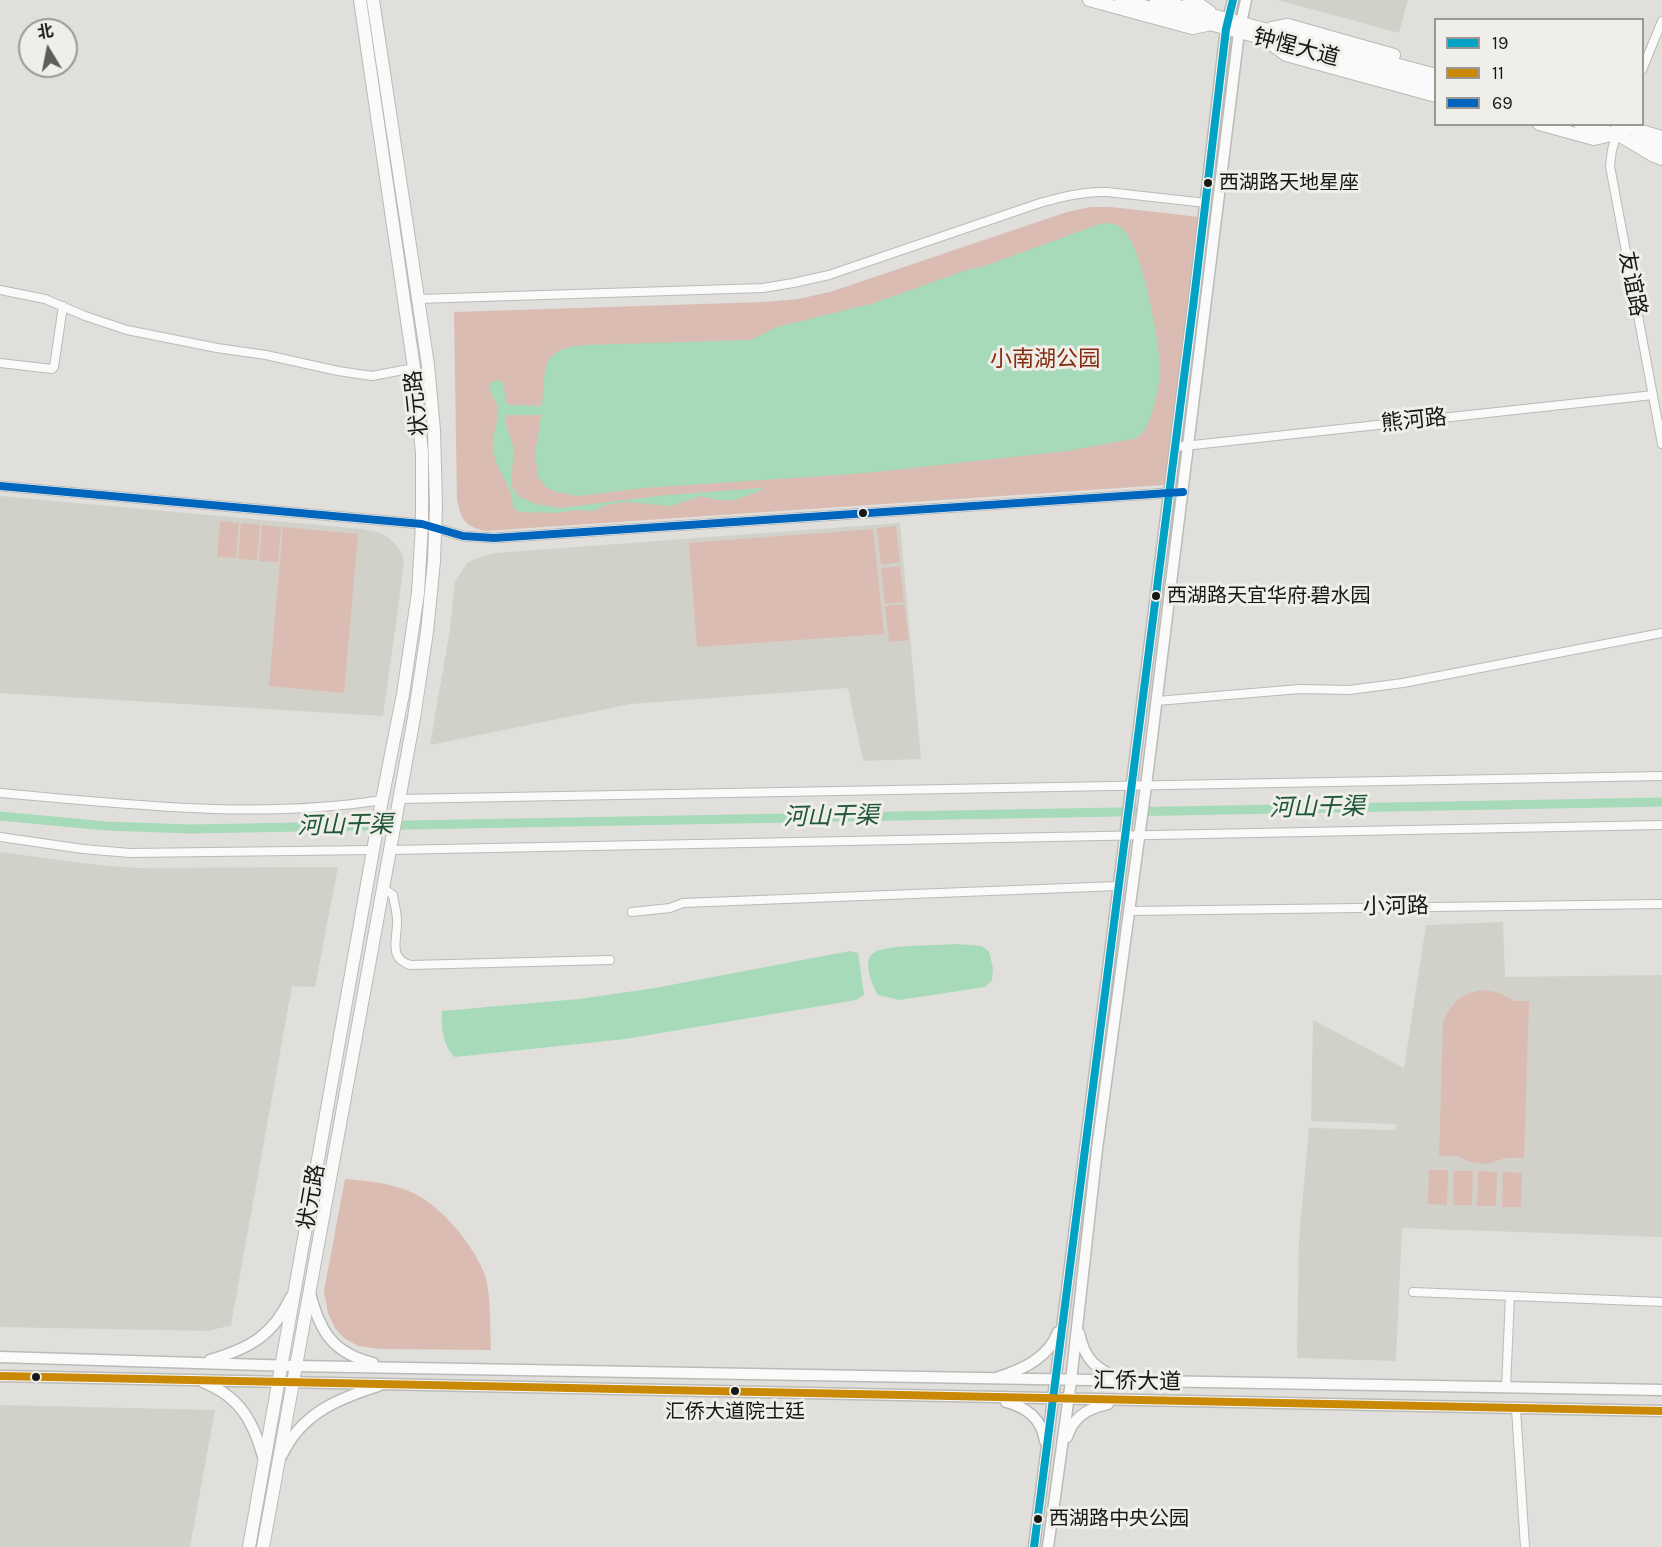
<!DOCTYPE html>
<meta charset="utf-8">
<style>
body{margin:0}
#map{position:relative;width:1662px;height:1547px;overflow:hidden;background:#e0dfdc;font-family:Karla,"Noto Sans SC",sans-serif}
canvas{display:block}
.legend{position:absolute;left:1434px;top:18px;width:210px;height:108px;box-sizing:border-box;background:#efeee8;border:2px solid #999894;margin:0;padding:8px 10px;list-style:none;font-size:18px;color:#171715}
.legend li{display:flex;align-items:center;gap:12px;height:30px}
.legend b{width:30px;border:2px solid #999894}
.north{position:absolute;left:18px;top:18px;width:60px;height:60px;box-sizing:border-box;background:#efeee8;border:2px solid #999894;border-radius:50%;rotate:350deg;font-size:16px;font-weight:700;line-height:24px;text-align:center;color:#171715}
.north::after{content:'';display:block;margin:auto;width:21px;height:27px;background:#5d5d5b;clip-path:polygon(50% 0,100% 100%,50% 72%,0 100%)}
</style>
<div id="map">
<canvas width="1662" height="1547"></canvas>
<ul class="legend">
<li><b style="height:8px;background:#01a2c5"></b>19</li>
<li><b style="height:8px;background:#ca8904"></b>11</li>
<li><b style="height:8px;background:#0065bd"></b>69</li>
</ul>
<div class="north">北</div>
</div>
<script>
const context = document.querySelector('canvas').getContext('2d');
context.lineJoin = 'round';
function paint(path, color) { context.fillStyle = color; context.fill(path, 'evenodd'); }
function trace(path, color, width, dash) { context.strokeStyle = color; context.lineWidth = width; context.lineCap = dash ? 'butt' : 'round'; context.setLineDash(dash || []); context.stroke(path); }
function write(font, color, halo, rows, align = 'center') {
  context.font = font + ' Karla,"Noto Sans SC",sans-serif'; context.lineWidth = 6; context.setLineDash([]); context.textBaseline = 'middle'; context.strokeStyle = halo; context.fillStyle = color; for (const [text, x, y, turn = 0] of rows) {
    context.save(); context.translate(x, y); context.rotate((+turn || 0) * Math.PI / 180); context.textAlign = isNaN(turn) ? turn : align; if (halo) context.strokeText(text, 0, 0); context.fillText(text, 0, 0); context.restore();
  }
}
paint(new Path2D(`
 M 1278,0 L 1408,0 L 1399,33 Z
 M 0,496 L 362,529 L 377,532 L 388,537 L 396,545 L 402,554 L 404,565 L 383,716 L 0,693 Z
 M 900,523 L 921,759 L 863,761 L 848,688 L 631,704 L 430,745 L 450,629 L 455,582 L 467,563 L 480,557 L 495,553 Z
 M 0,852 L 98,865 L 137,868 L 338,867 L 315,987 L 292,986 L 231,1325 L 209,1331 L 0,1327 Z
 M 1503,922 L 1505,977 L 1662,975 L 1662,1237 L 1402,1228 L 1396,1361 L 1297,1358 L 1299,1239 L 1309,1128 L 1395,1130 L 1396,1124 L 1311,1121 L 1313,1020 L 1404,1068 L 1426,925 Z
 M 0,1405 L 215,1410 L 190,1547 L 0,1547 Z`), '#d2d1c9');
paint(new Path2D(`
 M 1090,207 L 1111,207 L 1199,217 L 1164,485 L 485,531 C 464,526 461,519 457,499 L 454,312 L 764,302 L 798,299 L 830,292 L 1067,212 Z
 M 220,521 L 239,523 L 236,558 L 217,557 Z
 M 241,523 L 260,525 L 257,560 L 238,559 Z
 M 262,525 L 281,527 L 278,562 L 259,561 Z
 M 896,526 L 900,562 L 881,565 L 877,528 Z
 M 283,527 L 358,534 L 344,693 L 269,686 Z
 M 873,529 L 884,634 L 697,647 L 689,543 Z
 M 900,566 L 904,602 L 885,604 L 881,568 Z
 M 904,604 L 909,640 L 889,642 L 885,606 Z
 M 1484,990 L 1500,993 L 1514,1001 L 1529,1001 L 1524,1158 L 1505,1158 L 1491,1163 L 1483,1164 L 1467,1161 L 1458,1156 L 1439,1156 L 1443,1024 C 1449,1004 1463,992 1484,990 Z
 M 1429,1170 L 1448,1170 L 1447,1205 L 1428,1204 Z
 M 1454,1171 L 1473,1171 L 1472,1205 L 1453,1205 Z
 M 1478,1171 L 1497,1172 L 1496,1206 L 1477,1206 Z
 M 1503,1172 L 1522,1173 L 1521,1207 L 1502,1207 Z
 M 345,1179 C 368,1181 392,1183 413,1193 C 442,1206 474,1246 485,1275 C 491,1295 490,1329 491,1350 L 380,1349 L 358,1346 L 344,1338 L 335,1328 L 328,1313 L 324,1291 Z`), '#dabcb2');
paint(new Path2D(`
 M 1103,223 C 1111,223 1119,224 1124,230 C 1142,249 1160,342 1160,369 C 1160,386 1152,428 1137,438 L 1067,451 L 865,473 L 644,488 L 578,496 L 556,492 L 547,488 L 538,477 L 535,454 L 541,415 L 509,415 L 506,416 L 505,421 L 514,449 L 511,485 L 518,496 L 536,504 L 559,508 L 667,495 L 760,488 L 762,490 L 735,500 L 717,500 L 701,496 L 670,506 L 625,502 L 606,505 L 593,511 L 577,510 L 553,513 L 519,512 L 513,508 C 512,503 513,498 511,494 C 506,479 496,468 493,451 C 491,436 500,421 497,405 C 495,396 485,391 493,381 L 498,380 L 503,383 L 506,402 L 510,405 L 542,406 C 546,369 539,349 584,345 L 751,340 L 777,327 L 874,303 L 967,270 L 982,267 Z
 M 955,944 L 982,946 L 989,952 L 993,968 L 992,980 L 985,987 L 899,1000 L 878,995 C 872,985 861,959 875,952 C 891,944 936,946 955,944 Z
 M 850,951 L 858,953 L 864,995 L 856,1000 L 625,1039 L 455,1057 C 443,1047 441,1026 442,1011 L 579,999 L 655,988 Z`), '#a6dab9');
trace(new Path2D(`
 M 0,816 L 106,826 L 190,829 L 1662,802`), '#a6dab9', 9);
const minor = new Path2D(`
 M 1642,70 L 1662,21
 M 1617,133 L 1612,150 L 1610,166 L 1662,444
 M 0,290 L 45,299 L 85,316 L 127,330 L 217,348 L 266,355 L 338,371 L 372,376 L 414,368
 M 418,299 L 763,288 L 793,283 L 829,275 L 1040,203 C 1062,197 1084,191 1107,192 L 1206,203
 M 0,363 L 52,369 L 54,367 L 63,306
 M 1175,447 L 1653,395
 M 1157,701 L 1300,689 L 1349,690 L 1403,683 L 1662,633
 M 0,793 C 127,804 255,820 382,800
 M 398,799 L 1662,776
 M 0,837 L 83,849 L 130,853 L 374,850
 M 390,850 L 1662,825
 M 383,888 L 393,895 C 394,903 397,912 397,920 C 398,938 387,959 411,965 L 610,960
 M 1130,911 L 1662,904
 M 632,912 L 670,908 L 683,903 L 1118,886
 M 1413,1292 L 1662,1302
 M 1506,1388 L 1510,1296
 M 1516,1409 L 1525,1547`);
const tertiary = new Path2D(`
 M 0,486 L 422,524 L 463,536 L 494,538 L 1183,492`);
const secondary = new Path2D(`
 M 310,1293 C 320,1332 333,1353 373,1363
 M 1079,1333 C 1085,1361 1096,1368 1120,1380
 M 0,1357 L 295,1366 L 1662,1390
 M 210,1360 C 251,1348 273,1335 291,1297
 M 0,1376 C 554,1386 1108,1401 1662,1411
 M 999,1377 C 1024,1369 1049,1357 1058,1332
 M 203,1382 C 241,1397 254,1423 264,1460
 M 1006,1402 C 1026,1407 1042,1419 1045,1441
 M 1067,1437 C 1073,1417 1088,1408 1108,1404
 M 282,1455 C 301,1414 337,1399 378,1386
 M 1034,1547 L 1194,299 L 1226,29 L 1233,0
 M 1048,1547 L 1071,1381 L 1097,1149 L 1146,786 L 1239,32 L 1246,0`);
const primary = new Path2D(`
 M 249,1547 L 382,800 L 403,694 L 418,593 L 422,524 L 422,453 L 414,368 L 360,0
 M 263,1547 L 414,718 L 427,632 L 434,561 L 436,506 L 434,430 L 428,365 L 373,0`);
const trunk = new Path2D(`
 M 1089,0 L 1192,28 L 1207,25
 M 1121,0 L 1436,85
 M 1156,0 L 1436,75
 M 1189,0 L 1196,2 L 1210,12
 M 1272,28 L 1288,25 L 1394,55
 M 1271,44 L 1286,55 L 1436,96
 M 1539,124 L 1594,139 L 1617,134 L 1654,156 L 1662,159
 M 1580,124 L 1614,134
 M 1617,124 L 1662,137
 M 1634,139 L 1662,147`);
trace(minor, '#babab7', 10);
trace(tertiary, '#babab7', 11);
trace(secondary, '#babab7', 13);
trace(primary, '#babab7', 14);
trace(trunk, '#babab7', 14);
trace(minor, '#fafafa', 8);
trace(tertiary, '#fafafa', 9);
trace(secondary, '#fafafa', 10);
trace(primary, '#fafafa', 12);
trace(trunk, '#fafafa', 12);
trace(new Path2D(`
 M 1034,1547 L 1194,299 L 1226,29 L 1233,0`), '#01a2c5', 8);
trace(new Path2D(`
 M 0,1376 C 554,1386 1108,1401 1662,1411`), '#ca8904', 8);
trace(new Path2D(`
 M 0,486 L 422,524 L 463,536 L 494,538 L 1183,492`), '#0065bd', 8);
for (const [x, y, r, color] of [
 [1208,183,5,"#171715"],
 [863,513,5,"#171715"],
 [1156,596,5,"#171715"],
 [36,1377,5,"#171715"],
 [735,1391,5,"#171715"],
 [1038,1519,5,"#171715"]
]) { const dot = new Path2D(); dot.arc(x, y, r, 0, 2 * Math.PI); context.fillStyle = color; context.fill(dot); trace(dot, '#efeee8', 2); }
write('20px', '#171715', '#efeee8', [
 ["西湖路天地星座",1219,183],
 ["西湖路天宜华府·碧水园",1167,596],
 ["汇侨大道院士廷",735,1412,"center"],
 ["西湖路中央公园",1049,1519]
], 'left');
write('22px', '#171715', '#efeee8', [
 ["钟惺大道",1296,48,15],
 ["友谊路",1632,284,79],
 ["状元路",417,403,-96],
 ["熊河路",1414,421,-6],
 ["小河路",1396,907,-1],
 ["状元路",312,1197,-80],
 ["汇侨大道",1137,1382,1]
]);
write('22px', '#852b0f', '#efeee8', [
 ["小南湖公园",1045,360]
]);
write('italic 24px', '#1e5638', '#efeee8', [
 ["河山干渠",1317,808,-1],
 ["河山干渠",831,817,-1],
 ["河山干渠",345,826,-1]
]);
</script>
